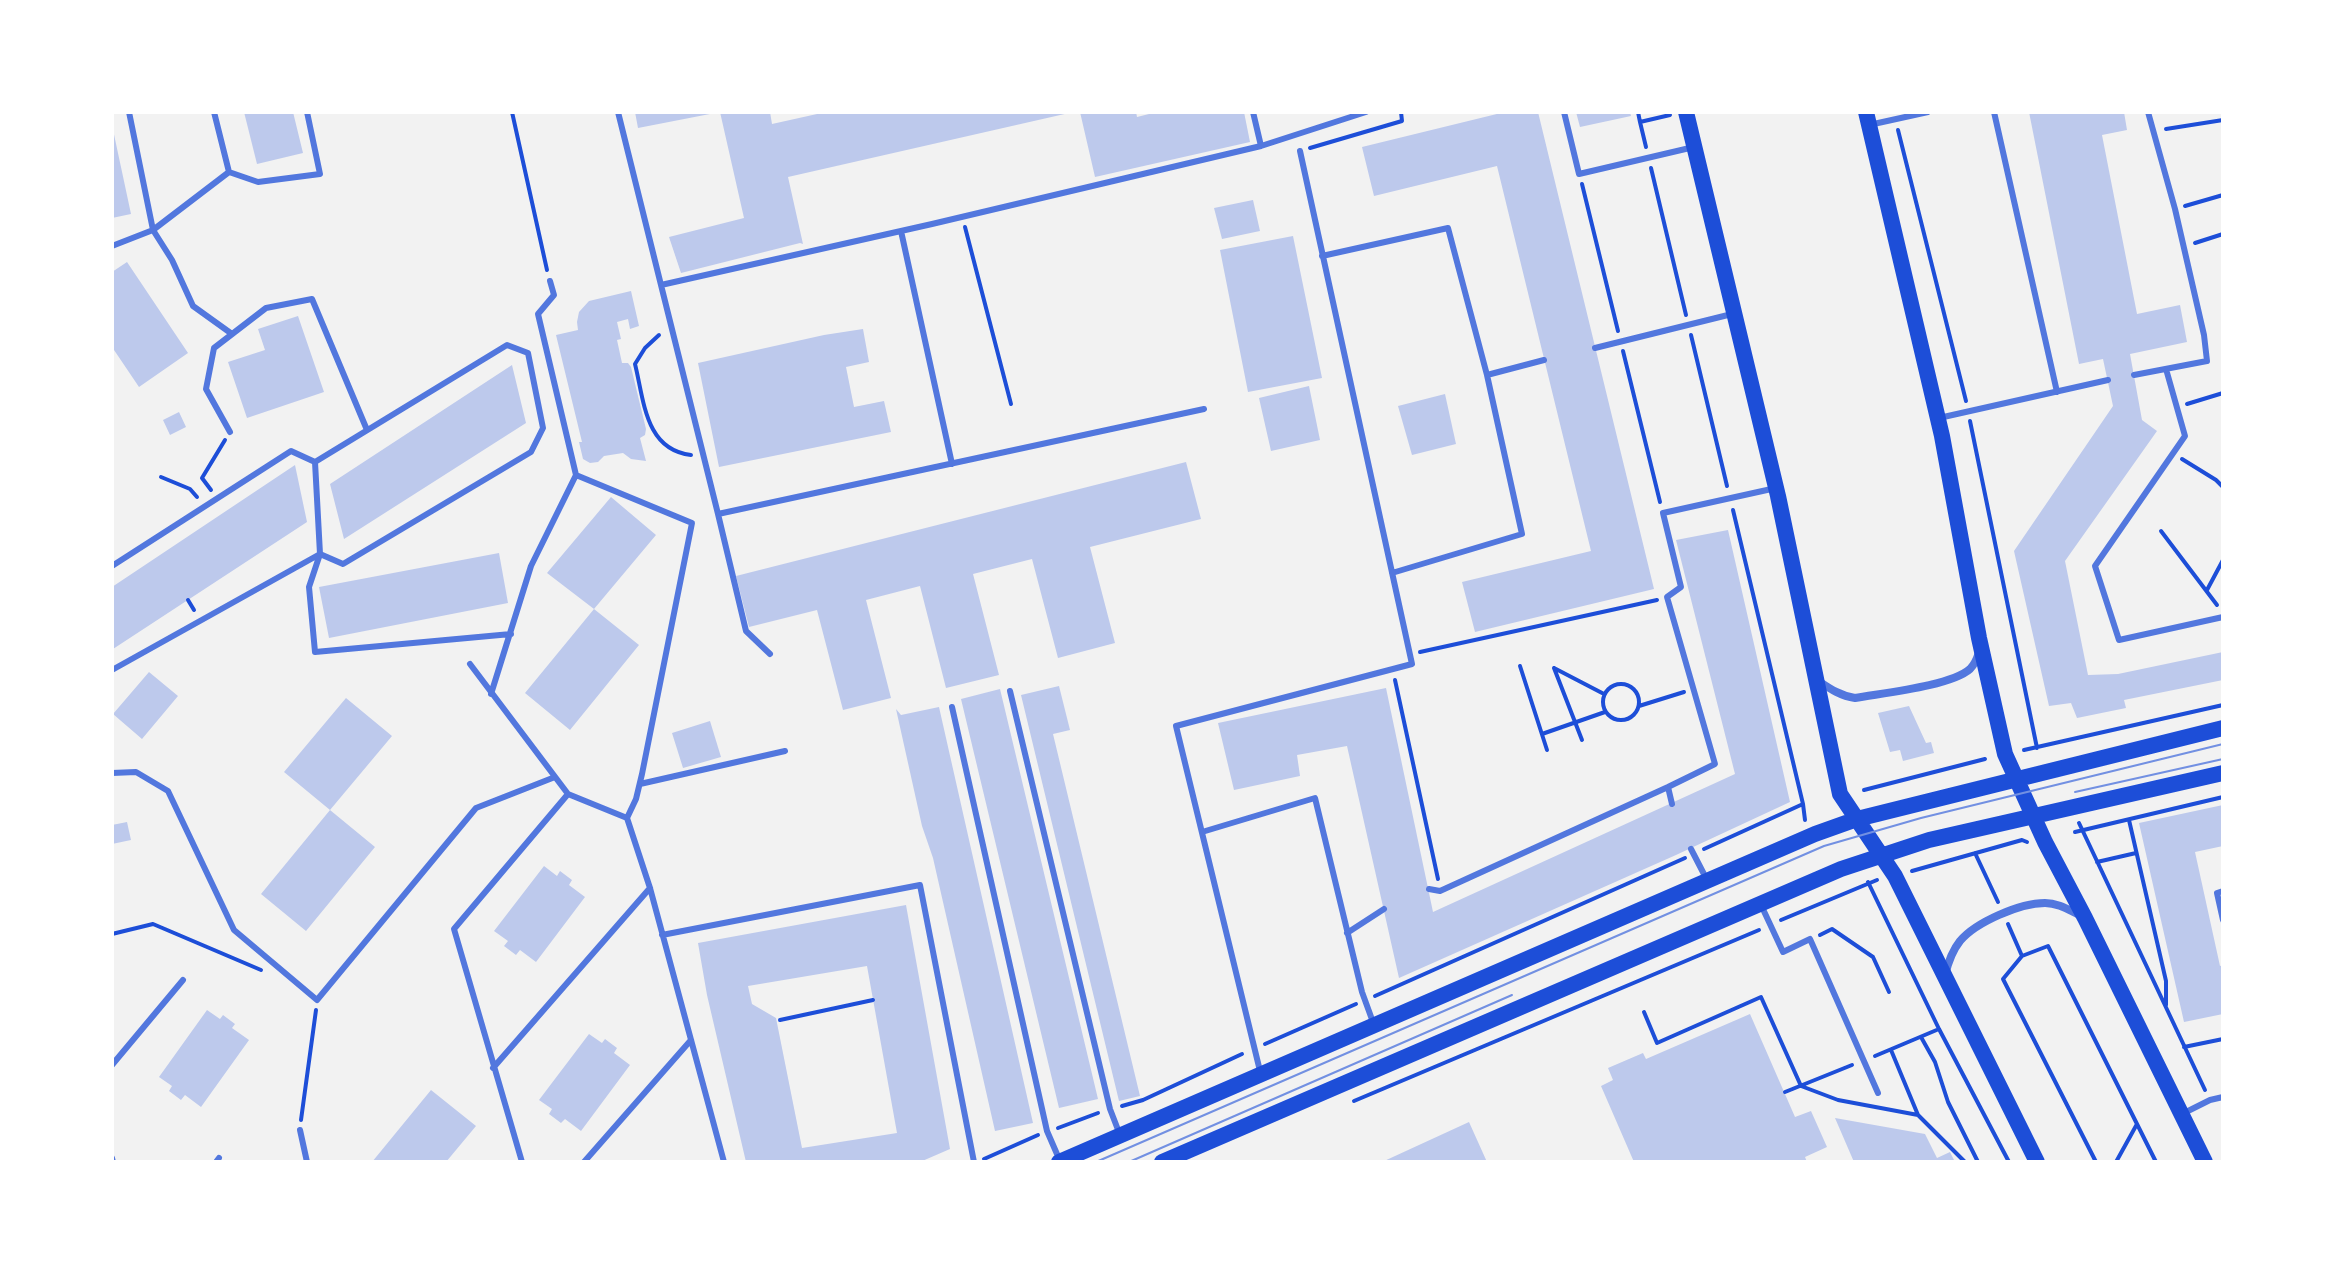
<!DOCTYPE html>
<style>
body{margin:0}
#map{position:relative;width:2335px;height:1274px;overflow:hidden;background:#f2f2f2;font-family:Helvetica,sans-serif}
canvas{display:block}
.frame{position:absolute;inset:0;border:114px solid #fff;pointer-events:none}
</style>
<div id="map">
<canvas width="2335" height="1274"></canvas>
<div class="frame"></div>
</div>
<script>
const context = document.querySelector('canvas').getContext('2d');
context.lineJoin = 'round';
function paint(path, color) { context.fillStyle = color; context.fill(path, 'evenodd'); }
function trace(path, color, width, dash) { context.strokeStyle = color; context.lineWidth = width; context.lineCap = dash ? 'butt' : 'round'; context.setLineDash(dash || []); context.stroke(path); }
paint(new Path2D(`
 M 244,112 L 293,112 L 303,153 L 257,164 Z
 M 635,112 L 715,112 L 715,113 L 638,128 Z
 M 720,112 L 770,112 L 772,124 L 826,112 L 1069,113 L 788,177 L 803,244 L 800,243 L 681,273 L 669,237 L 744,218 Z
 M 1080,112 L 1136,112 L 1137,117 L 1157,112 L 1244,112 L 1250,142 L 1095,177 Z
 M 1505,112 L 1538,112 L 1654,589 L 1475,632 L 1462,582 L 1591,551 L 1497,166 L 1374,196 L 1362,147 Z
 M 1576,112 L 1630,112 L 1631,116 L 1580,127 Z
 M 2029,112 L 2124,112 L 2127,130 L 2102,135 L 2137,314 L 2180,305 L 2187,342 L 2130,354 L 2142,420 L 2157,431 L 2065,561 L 2088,675 L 2118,674 L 2223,652 L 2223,680 L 2124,700 L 2126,708 L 2077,718 L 2071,703 L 2049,706 L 2014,551 L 2113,406 L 2103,359 L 2079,364 Z
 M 112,125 L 131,214 L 112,218 Z
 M 1253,200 L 1260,231 L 1222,239 L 1214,208 Z
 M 1293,236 L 1322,378 L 1248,392 L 1220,250 Z
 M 127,262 L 188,353 L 139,387 L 112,347 L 112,272 Z
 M 631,291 L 639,326 L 630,329 L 628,319 L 617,322 L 621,339 L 617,340 L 622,363 L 628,363 L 631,367 L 646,429 L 645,435 L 640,438 L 646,461 L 631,459 L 623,453 L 604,456 L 598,462 L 590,463 L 583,459 L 579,442 L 582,442 L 556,335 L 578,330 L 577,322 L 579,312 L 589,301 Z
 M 298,316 L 324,392 L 247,418 L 228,362 L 265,350 L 258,329 Z
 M 863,329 L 869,362 L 846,367 L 854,407 L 884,401 L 891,432 L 719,467 L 698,363 L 824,335 Z
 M 512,365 L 526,423 L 344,539 L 330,484 Z
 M 1309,386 L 1320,440 L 1271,451 L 1259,398 Z
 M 1445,394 L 1456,444 L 1412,455 L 1398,406 Z
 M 179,412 L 186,427 L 170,435 L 163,420 Z
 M 1186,462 L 1201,519 L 1090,547 L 1115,643 L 1058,658 L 1032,559 L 973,574 L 999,675 L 946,688 L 920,586 L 866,600 L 891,698 L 843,710 L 817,610 L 749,627 L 736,576 Z
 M 295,465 L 307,522 L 113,649 L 112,587 Z
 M 611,497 L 656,535 L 594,609 L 547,573 Z
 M 1728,530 L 1790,802 L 1676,855 L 1399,978 L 1347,746 L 1297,755 L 1300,776 L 1234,790 L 1218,723 L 1386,688 L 1433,912 L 1735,774 L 1676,540 Z
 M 499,553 L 508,603 L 329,638 L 319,587 Z
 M 594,609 L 639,645 L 570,730 L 525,693 Z
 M 149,672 L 178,696 L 142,739 L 113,714 Z
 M 1059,686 L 1070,730 L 1053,734 L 1140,1096 L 1119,1101 L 1021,695 Z
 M 1000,689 L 1098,1099 L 1059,1108 L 961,699 Z
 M 346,698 L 392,736 L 330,810 L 375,847 L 306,931 L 261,894 L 330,810 L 284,772 Z
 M 1909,706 L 1926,743 L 1931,742 L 1934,753 L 1903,761 L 1900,750 L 1890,752 L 1878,713 Z
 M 939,707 L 1033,1123 L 995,1131 L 933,858 L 922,826 L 896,709 L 901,715 Z
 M 710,721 L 721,757 L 683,768 L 672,733 Z
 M 2223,805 L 2223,846 L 2195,852 L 2220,966 L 2223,965 L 2223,1014 L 2184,1022 L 2139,823 Z
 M 127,822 L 131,840 L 112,844 L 112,825 Z
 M 544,866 L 557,876 L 560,871 L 572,880 L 569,885 L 585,897 L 536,962 L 520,950 L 516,955 L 504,946 L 508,941 L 494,931 Z
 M 906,905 L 950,1149 L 920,1162 L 746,1162 L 707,995 L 698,943 ZM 867,966 L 897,1133 L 802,1148 L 776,1018 L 752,1004 L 748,986 Z
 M 207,1010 L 220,1019 L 223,1015 L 235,1024 L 232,1028 L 249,1040 L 201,1107 L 185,1095 L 181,1100 L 169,1091 L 172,1086 L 159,1077 Z
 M 1750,1014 L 1795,1117 L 1811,1111 L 1827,1147 L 1805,1157 L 1807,1162 L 1634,1162 L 1601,1086 L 1613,1080 L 1608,1068 L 1643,1053 L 1646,1059 Z
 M 589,1034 L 602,1043 L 605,1039 L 617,1048 L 614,1053 L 630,1065 L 581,1131 L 565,1119 L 561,1123 L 549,1114 L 552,1109 L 539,1100 Z
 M 431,1090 L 476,1126 L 446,1162 L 372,1162 Z
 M 1835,1118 L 1925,1134 L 1937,1158 L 1950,1152 L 1955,1162 L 1854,1162 Z
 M 1469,1122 L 1487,1162 L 1382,1162 Z`), '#bdc9ec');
trace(new Path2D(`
 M 512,112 L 547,270
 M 1638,112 L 1640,122 L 1670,115
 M 1640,122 L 1646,147
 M 2166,129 L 2223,120
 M 1898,130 L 1966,401
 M 1310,148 L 1402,121 L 1401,112
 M 1651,168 L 1686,315
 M 1582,184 L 1618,331
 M 2185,206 L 2223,195
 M 965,227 L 1011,404
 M 2195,243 L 2223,234
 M 659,335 L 645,348 L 635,364 C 644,400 645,450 691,455
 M 1691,335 L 1727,486
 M 1623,351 L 1660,502
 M 2187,404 L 2223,393
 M 1970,421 L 2037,748
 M 2182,459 L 2216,480 L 2223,487
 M 161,477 L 190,489 L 197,497
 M 211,490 L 202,478 L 225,440
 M 1733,510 L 1803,804 L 1805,820
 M 2161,531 L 2217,605
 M 2207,590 L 2223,560
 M 188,600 L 194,610
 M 1420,652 L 1657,600
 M 1520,666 L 1547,750
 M 1554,668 L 1582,740
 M 1554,668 L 1604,694
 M 1395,680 L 1438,879
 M1603 702a18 18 0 1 1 36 0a18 18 0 1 1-36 0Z
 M 1639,706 L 1684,692
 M 1542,734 L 1605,712
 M 2024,750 L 2223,705
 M 1864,790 L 1985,759
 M 2129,820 L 2166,981 L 2166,1005
 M 2079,823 L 2205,1090
 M 2075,832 L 2223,797
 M 1704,849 L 1803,804
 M 1975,853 L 1998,902
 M 2097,862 L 2136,853
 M 1912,871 L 2022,840 L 2027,842
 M 1868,882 L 1939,1029 L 2009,1162
 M 1781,920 L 1877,880
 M 2008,924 L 2022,956 L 2003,979 L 2096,1162
 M 112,934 L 153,924 L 261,970
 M 1820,935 L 1832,929 L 1873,957 L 1889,992
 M 2022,956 L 2048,946 L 2156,1162
 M 1375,996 L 1685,858
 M 1644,1012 L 1657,1043 L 1761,997 L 1801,1086 L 1838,1100 L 1918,1115
 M 780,1020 L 873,1000
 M 1921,1037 L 1935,1062 L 1948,1102 L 1978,1162
 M 1265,1044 L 1356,1004
 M 2184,1047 L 2223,1039
 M 1891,1050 L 1918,1115 L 1965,1162
 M 1875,1056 L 1939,1029
 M 1785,1092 L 1852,1065
 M 1354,1101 L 1759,930
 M 1122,1106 L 1143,1100 L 1242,1054
 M 301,1120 L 316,1010
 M 1058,1128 L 1098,1113
 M 984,1159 L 1038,1135
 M 2116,1162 L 2137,1124`), '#1d4ed8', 4);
trace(new Path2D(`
 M 129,112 L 153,230 L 229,172 L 214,112
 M 618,112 L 661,285 L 932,224 L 1261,146 L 1253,112
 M 1564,112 L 1579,174 L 1694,147
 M 1994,112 L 2057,392
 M 1869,125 L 1928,112
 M 1261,146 L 1366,112
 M 229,172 L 258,182 L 320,174 L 307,112
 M 901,231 L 952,464
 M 112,246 L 153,230 L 172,260 L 193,306 L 232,334
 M 1322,256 L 1448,228 L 1487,375 L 1522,534 L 1392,573
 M 550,281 L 554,295 L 538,314 L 576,475
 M 661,285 L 718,514 L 1204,409
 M 1595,348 L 1732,314
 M 2166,369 L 2185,436 L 2095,566 L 2119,640 L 2223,617
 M 1487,375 L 1544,360
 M 2134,375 L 2207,361 L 2204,335 L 2175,209 L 2148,112
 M 1939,418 L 2108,380
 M 230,432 L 206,389 L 214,348 L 266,308 L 312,299 L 367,430
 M 718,514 L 746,631 L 770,654
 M 320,554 L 343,564 L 531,452 L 543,428 L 528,353 L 507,345 L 315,462 L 320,554 L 309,587 L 315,652 L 511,634
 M 112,566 L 291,451 L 315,462
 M 470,664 L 568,794 L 627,818
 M 112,670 L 320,554
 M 1010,691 L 1110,1109 L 1120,1135
 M 491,694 L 531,566 L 576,475 L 692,523 L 642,774 L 636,799 L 627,818 L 650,888 L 724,1162
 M 952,707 L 1047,1131 L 1060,1161
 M 112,773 L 136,772 L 168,791 L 234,930 L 317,1000 L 476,808 L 555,777
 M 640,784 L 785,751
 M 1668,787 L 1672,804
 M 1202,832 L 1315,798 L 1362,992 L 1374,1025
 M 1691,849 L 1707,880
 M 1429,889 L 1440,891 L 1668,787 L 1715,764 L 1667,597 L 1681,587 L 1663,513 L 1776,488
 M 2223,891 L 2217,893 L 2223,920
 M 1762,907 L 1783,952 L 1810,939 L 1878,1093
 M 1347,933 L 1384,909
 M 662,935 L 920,885 L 974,1162
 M 112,1065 L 183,980
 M 493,1068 L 650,888
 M 1260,1071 L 1176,726 L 1412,664 L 1300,151
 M 2184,1113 L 2210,1100 L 2223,1097
 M 300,1130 L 307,1162
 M 112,1158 L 113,1162
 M 216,1162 L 219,1158
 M 522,1162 L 454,929 L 568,794
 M 584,1162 L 691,1040`), '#5277de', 6);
trace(new Path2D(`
 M 1817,680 C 1829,688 1840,696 1855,698 C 1882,693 1951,686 1970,669 C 1975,664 1977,659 1979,652
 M 1945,975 C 1948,963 1952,951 1960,941 C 1976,922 2020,903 2045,903 C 2058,903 2069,910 2080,915`), '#5277de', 8);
trace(new Path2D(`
 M 1686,112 L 1778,496 L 1840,794 L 1895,876 L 2037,1162
 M 1866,112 L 1942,436 L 1979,638 L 2005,754 L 2045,842 L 2085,918 L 2205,1162
 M 1059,1162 L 1815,834 L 1857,819 L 2223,728
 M 1162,1162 L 1841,869 L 1929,840 L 2223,773`), '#1d4ed8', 16);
trace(new Path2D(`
 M 2075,792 L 2223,759
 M 1096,1162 L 1824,846 L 1921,818 L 2223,744
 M 1129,1162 L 1512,995`), '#7290e2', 2);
</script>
